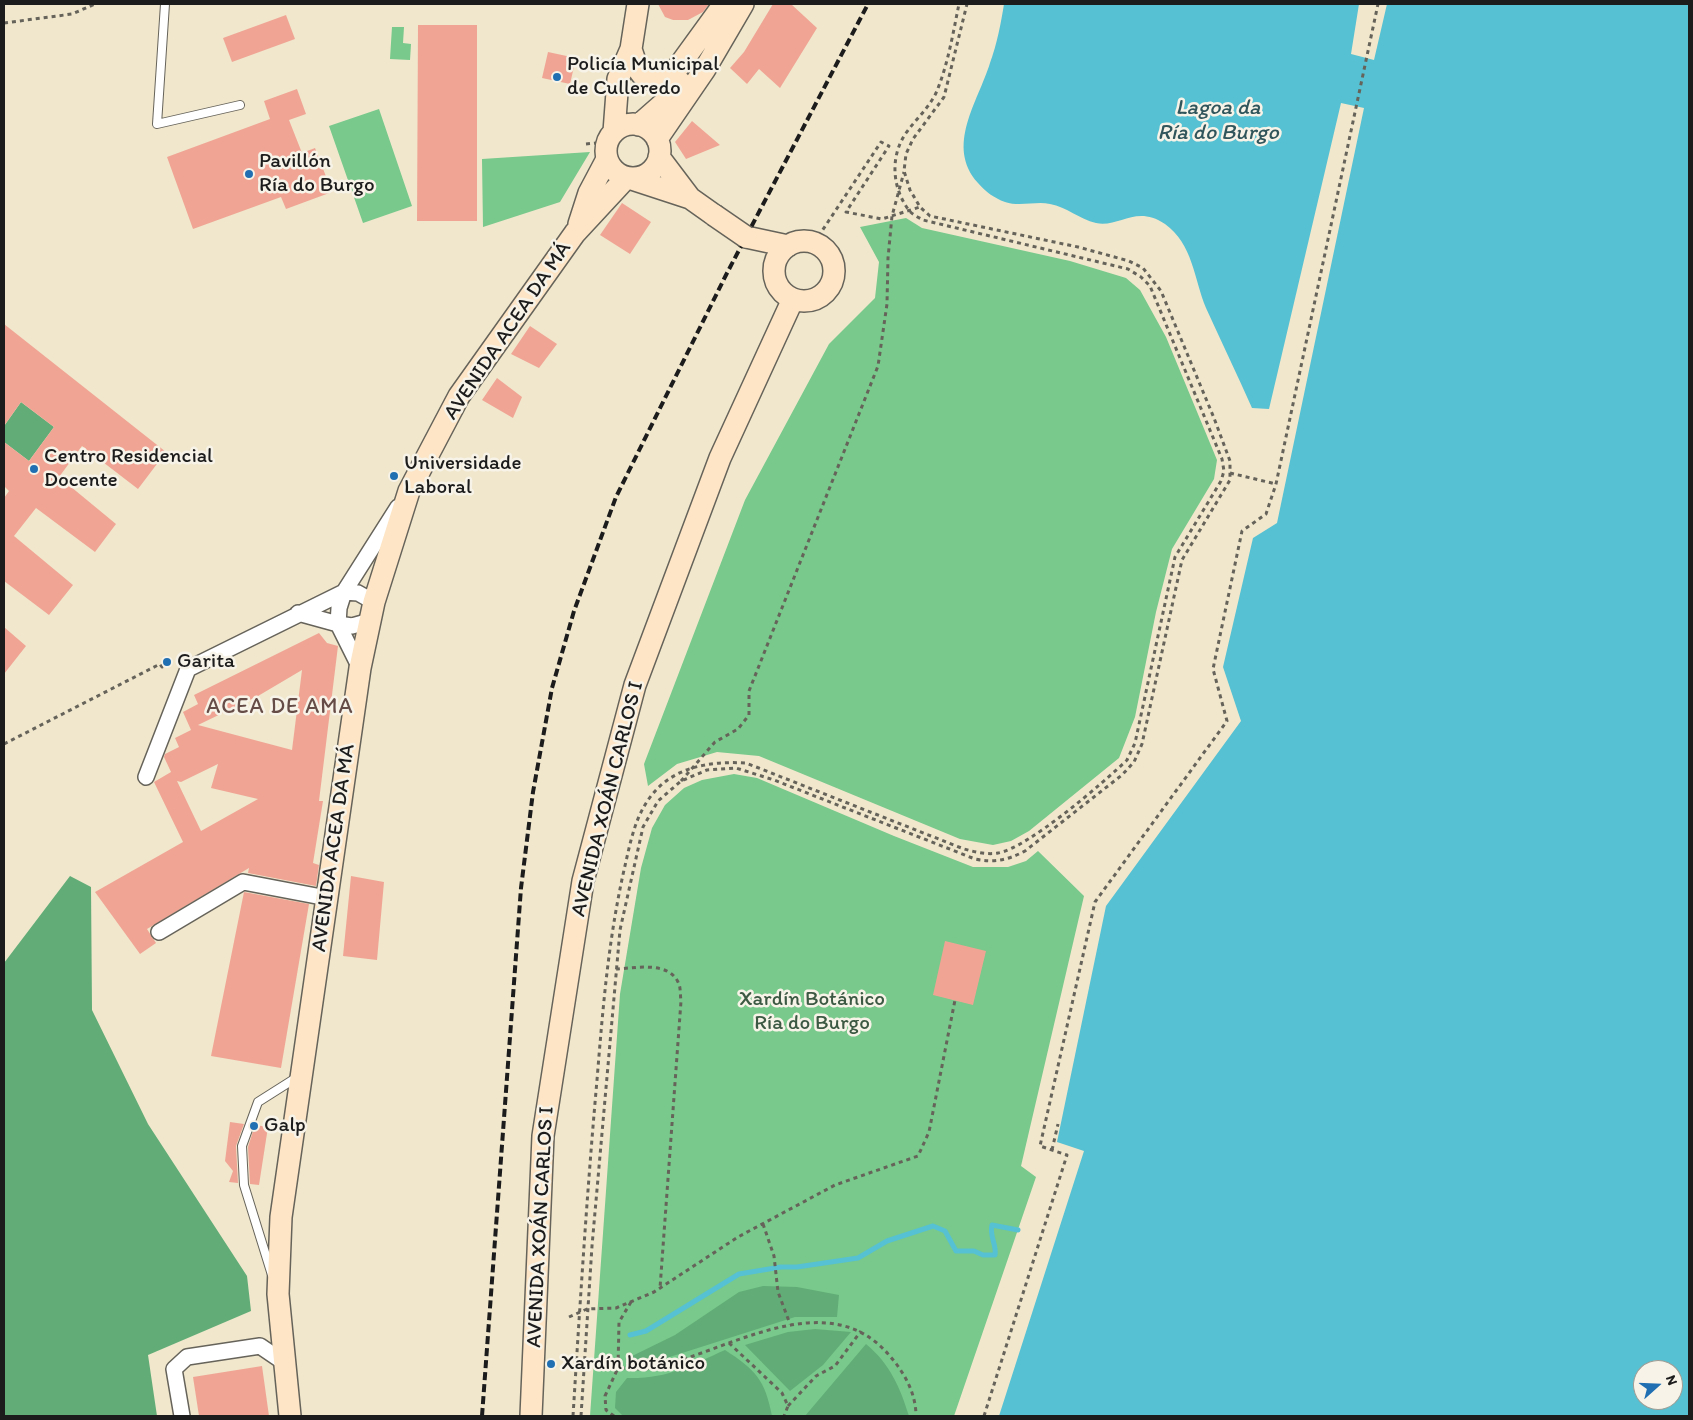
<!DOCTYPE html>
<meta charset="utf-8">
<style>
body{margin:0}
#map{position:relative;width:1693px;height:1420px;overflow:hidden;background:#f0e7cd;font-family:Itim,sans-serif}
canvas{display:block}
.frame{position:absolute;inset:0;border:5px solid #1c1c1c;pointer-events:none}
.north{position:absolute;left:1633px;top:1360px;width:50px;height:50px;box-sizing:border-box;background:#f7f3e8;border:1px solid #9f9d96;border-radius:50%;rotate:70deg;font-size:14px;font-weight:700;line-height:20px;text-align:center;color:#1c1c1c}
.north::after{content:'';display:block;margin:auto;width:18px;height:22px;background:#1f6fb2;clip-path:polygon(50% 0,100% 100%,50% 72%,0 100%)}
</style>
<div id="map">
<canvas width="1693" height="1420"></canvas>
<div class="frame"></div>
<div class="north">N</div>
</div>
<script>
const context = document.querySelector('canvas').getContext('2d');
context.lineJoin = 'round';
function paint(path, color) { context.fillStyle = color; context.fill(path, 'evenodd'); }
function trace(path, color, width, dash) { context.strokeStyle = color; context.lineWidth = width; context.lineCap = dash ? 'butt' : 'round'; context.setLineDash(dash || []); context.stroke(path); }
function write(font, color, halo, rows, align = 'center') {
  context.font = font + ' Itim,sans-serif'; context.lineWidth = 5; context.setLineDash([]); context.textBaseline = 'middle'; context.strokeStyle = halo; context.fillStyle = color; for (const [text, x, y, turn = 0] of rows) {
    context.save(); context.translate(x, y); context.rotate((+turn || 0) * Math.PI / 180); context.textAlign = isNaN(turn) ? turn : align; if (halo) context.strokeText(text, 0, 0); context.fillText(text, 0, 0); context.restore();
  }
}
paint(new Path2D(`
 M 392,27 L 404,27 L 403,43 L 411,44 L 410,60 L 390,59 Z
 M 379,109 L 412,206 L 363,223 L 329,126 Z
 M 590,152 L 560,202 L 483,227 L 482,159 Z
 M 906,218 L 922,228 L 1070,261 L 1126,278 L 1140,290 L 1166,337 L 1217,460 L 1214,479 L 1172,549 L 1156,612 L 1135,717 L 1119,758 L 1029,831 L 1011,841 L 993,845 L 960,839 L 759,756 L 717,752 L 677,764 L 648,786 L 644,764 L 745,500 L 829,344 L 875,298 L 879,262 L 860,227 Z
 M 734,774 L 757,778 L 894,836 L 973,867 L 1008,867 L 1026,861 L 1038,851 L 1084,896 L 1021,1166 L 1036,1177 L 954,1416 L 590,1416 L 620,994 L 641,868 L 652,828 L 665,805 L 684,788 L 702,780 Z`), '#78c98b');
paint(new Path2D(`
 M 21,402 L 54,427 L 29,461 L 4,442 L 4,426 Z
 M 70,876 L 91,887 L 92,1010 L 148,1124 L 247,1276 L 251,1311 L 148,1355 L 157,1416 L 4,1416 L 4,963 Z
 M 763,1286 L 797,1287 L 839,1295 L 837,1317 L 795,1317 L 654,1362 L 628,1363 L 626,1359 L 675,1335 L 739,1292 Z
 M 815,1329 L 851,1332 L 823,1365 L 790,1391 L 745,1345 L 788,1332 Z
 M 866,1344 C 890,1364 900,1387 909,1416 L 805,1416 Z
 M 725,1350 C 756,1370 765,1380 772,1416 L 623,1416 L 615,1408 L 616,1392 L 627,1378 C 668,1379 689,1366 725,1350 Z`), '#62ad77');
paint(new Path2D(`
 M 1004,4 L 1359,4 L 1351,54 L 1374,60 L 1387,4 L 1689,4 L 1689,1416 L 999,1416 L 1084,1151 L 1057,1142 L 1106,906 L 1241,721 L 1223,667 L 1253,538 L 1277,523 L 1364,108 L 1341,103 L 1269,409 L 1252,408 C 1237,374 1221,341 1206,308 C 1194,279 1193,244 1165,224 C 1136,204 1119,228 1096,223 C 1079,219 1067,207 1050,204 C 1036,201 1020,207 1005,202 C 994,198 986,192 978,183 C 945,146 978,102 990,63 C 997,44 1001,23 1004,4 ZM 1643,1370 L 1673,1370 L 1673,1400 L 1643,1400 Z`), '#56c1d2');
trace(new Path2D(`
 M 630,1335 L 646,1331 L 739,1274 L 781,1267 L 797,1267 L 858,1258 L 887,1241 L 933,1226 L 945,1231 L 956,1251 L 974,1251 L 983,1255 L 995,1255 C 997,1245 989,1236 992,1225 L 1018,1230`), '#56c1d2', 5);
paint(new Path2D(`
 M 658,4 L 709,4 L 703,12 L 688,20 L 673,20 L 665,17 Z
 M 773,4 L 791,4 L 817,28 L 780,88 L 759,69 L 747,84 L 730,68 L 744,52 Z
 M 286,15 L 295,39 L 232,62 L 223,38 Z
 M 418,25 L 477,25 L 477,221 L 417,221 Z
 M 548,52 L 576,58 L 570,84 L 542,78 Z
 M 297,89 L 306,114 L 289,120 L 302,153 L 315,148 L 332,192 L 286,209 L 281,197 L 193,229 L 167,157 L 270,119 L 264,101 Z
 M 692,121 L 720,145 L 686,159 L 675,142 Z
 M 622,203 L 651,222 L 630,254 L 600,235 Z
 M 4,324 L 166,452 L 138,489 L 82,446 L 59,477 L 116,524 L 95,552 L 36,508 L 14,536 L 73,585 L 49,615 L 4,581 L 4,498 L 9,491 L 4,486 L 4,442 L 29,461 L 54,427 L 21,402 L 4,426 Z
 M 530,326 L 557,344 L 539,368 L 511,354 Z
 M 497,378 L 522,397 L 513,418 L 482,400 Z
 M 4,627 L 26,646 L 4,674 Z
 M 319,633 L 327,643 L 338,646 L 319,801 L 323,801 L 313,863 L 319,865 L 316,886 L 248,873 L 249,868 L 147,929 L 156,943 L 140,954 L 95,892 L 183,842 L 154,782 L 171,772 L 164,757 L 165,754 L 179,747 L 175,738 L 191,730 L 183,712 L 198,704 L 194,695 ZM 302,670 L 292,750 L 198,725 L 258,696 ZM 218,764 L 211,788 L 258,799 L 201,831 L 177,781 L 181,782 Z
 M 351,876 L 384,882 L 377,960 L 343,956 Z
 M 244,892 L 309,904 L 281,1068 L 211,1056 Z
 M 945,941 L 986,951 L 973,1005 L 933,995 Z
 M 230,1122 L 244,1124 L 236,1146 L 238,1183 L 229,1182 L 233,1171 L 225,1161 Z
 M 255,1125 L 268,1127 L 259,1185 L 250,1184 L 248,1147 Z
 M 262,1366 L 269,1416 L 199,1416 L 193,1377 Z`), '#f0a594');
const lane = new Path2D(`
 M 165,4 L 157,124 L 240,105
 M 272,1275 L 244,1185 L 242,1146 L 258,1102 L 299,1076`);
const street = new Path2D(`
 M 298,613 L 338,624 L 360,668
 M 370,621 L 352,626 L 338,624 L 339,608 L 344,592 L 358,593 L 374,602
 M 146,777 L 188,669 L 344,592 L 398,507
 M 159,932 L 243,882 L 327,898
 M 182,1416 L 174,1369 L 187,1357 L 260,1346 L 285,1363`);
const secondary = new Path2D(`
 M 631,49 C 639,74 642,86 671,77 L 724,4
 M606 151a27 27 0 1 1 54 0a27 27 0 1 1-54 0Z
 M 639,125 L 672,96 L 681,83
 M 614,132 L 618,79 L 631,49 L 638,4
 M 657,139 L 705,69 L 743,4
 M 659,157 L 690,198
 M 632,179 L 690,198 L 714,215
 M 579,224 L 589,193 L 607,159
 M 746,237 L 788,246
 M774 271a30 30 0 1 1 60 0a30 30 0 1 1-60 0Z
 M 290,1416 L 278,1294 L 281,1217 L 360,668 L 374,602 L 409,491 L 459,396 L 575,233 L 626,178
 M 531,1416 L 543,1136 L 583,881 L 635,685 L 720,458 L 793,299`);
trace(lane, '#66635a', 10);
trace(street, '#66635a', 18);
trace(secondary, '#66635a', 24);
trace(new Path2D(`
 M 4,23 L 72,14 L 95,4
 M 586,144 L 596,143
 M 814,243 L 881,142 L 889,146 L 846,212 L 882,219 L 920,207
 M 1230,473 L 1276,484
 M 4,744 L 160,664 L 162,667 L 168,665
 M 681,781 L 715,742 L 738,729 L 749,715 L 749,691 L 878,366 L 887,304 L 888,258 L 892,216 L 904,172
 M 616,969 C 635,968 668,961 678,982 C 681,987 680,995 681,1001 L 660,1288
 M 1052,1150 L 1058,1124
 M 763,1224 L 774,1256 L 778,1292 L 790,1324
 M 631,1302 L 619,1322 L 618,1368 C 628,1368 641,1370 652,1368 C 726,1353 826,1282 889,1355 C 904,1372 916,1393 916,1416
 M 569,1317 L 587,1309 L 616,1308 L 654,1292 L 738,1237 L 835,1185 L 918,1156 L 929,1132 L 955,1000
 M 729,1343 L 782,1393 L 788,1406 L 784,1416
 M 788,1406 L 816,1376 L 835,1366 L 861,1331
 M 573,1416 C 580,1304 587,1192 597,1080 C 603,1007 608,942 624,870 C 630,845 634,818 651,796 C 674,766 711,761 746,763 L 964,849 C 975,852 987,855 998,853 C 1028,848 1103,783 1127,760 L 1135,743 L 1175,557 L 1221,481 L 1224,471 L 1222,459 L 1150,286 L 1141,277 L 1128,269 L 923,220 C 918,217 911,214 908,209 C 892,187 890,156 906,133 C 916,119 928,109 936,93 C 948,65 953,33 959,4
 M 581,1416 L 592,1246 L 620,930 L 643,827 L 658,801 L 681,781 L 707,770 L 736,768 L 774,780 L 975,859 C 994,863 1008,860 1025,851 L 1122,775 L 1134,762 L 1142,744 L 1182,560 L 1230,480 L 1230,461 L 1214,418 L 1161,291 L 1143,268 L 1129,261 L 1078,247 L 930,216 L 920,207 L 910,190 L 904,171 L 906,154 L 913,139 L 944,97 L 967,4
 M 614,1416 L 606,1410 L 605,1396 L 618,1368
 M 984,1416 L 1067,1155 L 1040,1146 L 1095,902 L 1227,721 L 1213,669 L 1242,531 L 1266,514 L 1276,484 L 1378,4`), '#66635a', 3, [4, 4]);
trace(lane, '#fff', 8);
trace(street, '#fff', 15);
trace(secondary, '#fde5c5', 21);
trace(new Path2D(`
 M 482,1416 L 521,888 L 533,792 L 552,688 L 574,611 L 616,497 L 726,275 L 868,4`), '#1c1c1c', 4, [8, 4]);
const secondaryBridge = new Path2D(`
 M 714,215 L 746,237`);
trace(secondaryBridge, '#66635a', 24, []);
trace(secondaryBridge, '#fde5c5', 21);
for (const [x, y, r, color] of [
 [557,77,5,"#1f6fb2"],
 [249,174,5,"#1f6fb2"],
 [34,469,5,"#1f6fb2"],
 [394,476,5,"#1f6fb2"],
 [167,662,5,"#1f6fb2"],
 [254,1126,5,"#1f6fb2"],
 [551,1364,5,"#1f6fb2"]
]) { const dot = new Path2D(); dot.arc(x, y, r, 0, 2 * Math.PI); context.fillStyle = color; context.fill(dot); trace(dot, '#f7f3e8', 2); }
write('21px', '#1c1c1c', '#f7f3e8', [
 ["Policía Municipal",567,65],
 ["de Culleredo",567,89],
 ["Pavillón",259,162],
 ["Ría do Burgo",259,186],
 ["Centro Residencial",44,457],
 ["Docente",44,481],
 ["Universidade",404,464],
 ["Laboral",404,488],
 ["Garita",177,662],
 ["Galp",264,1126],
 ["Xardín botánico",561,1364]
], 'left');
write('21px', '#1c1c1c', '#f7f3e8', [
 ["AVENIDA ACEA DA MÁ",508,331,-56],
 ["AVENIDA XOÁN CARLOS I",608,799,-76],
 ["AVENIDA ACEA DA MÁ",334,848,-82],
 ["AVENIDA XOÁN CARLOS I",541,1227,-87]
]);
write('21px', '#3c5943', '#f7f3e8', [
 ["Xardín Botánico",812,1000],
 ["Ría do Burgo",812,1024]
]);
write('italic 22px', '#30565c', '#f7f3e8', [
 ["Lagoa da",1218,108],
 ["Ría do Burgo",1218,133]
]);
context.letterSpacing = '1px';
write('22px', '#664c46', '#f7f3e8', [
 ["ACEA DE AMA",280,707]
]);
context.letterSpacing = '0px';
</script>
